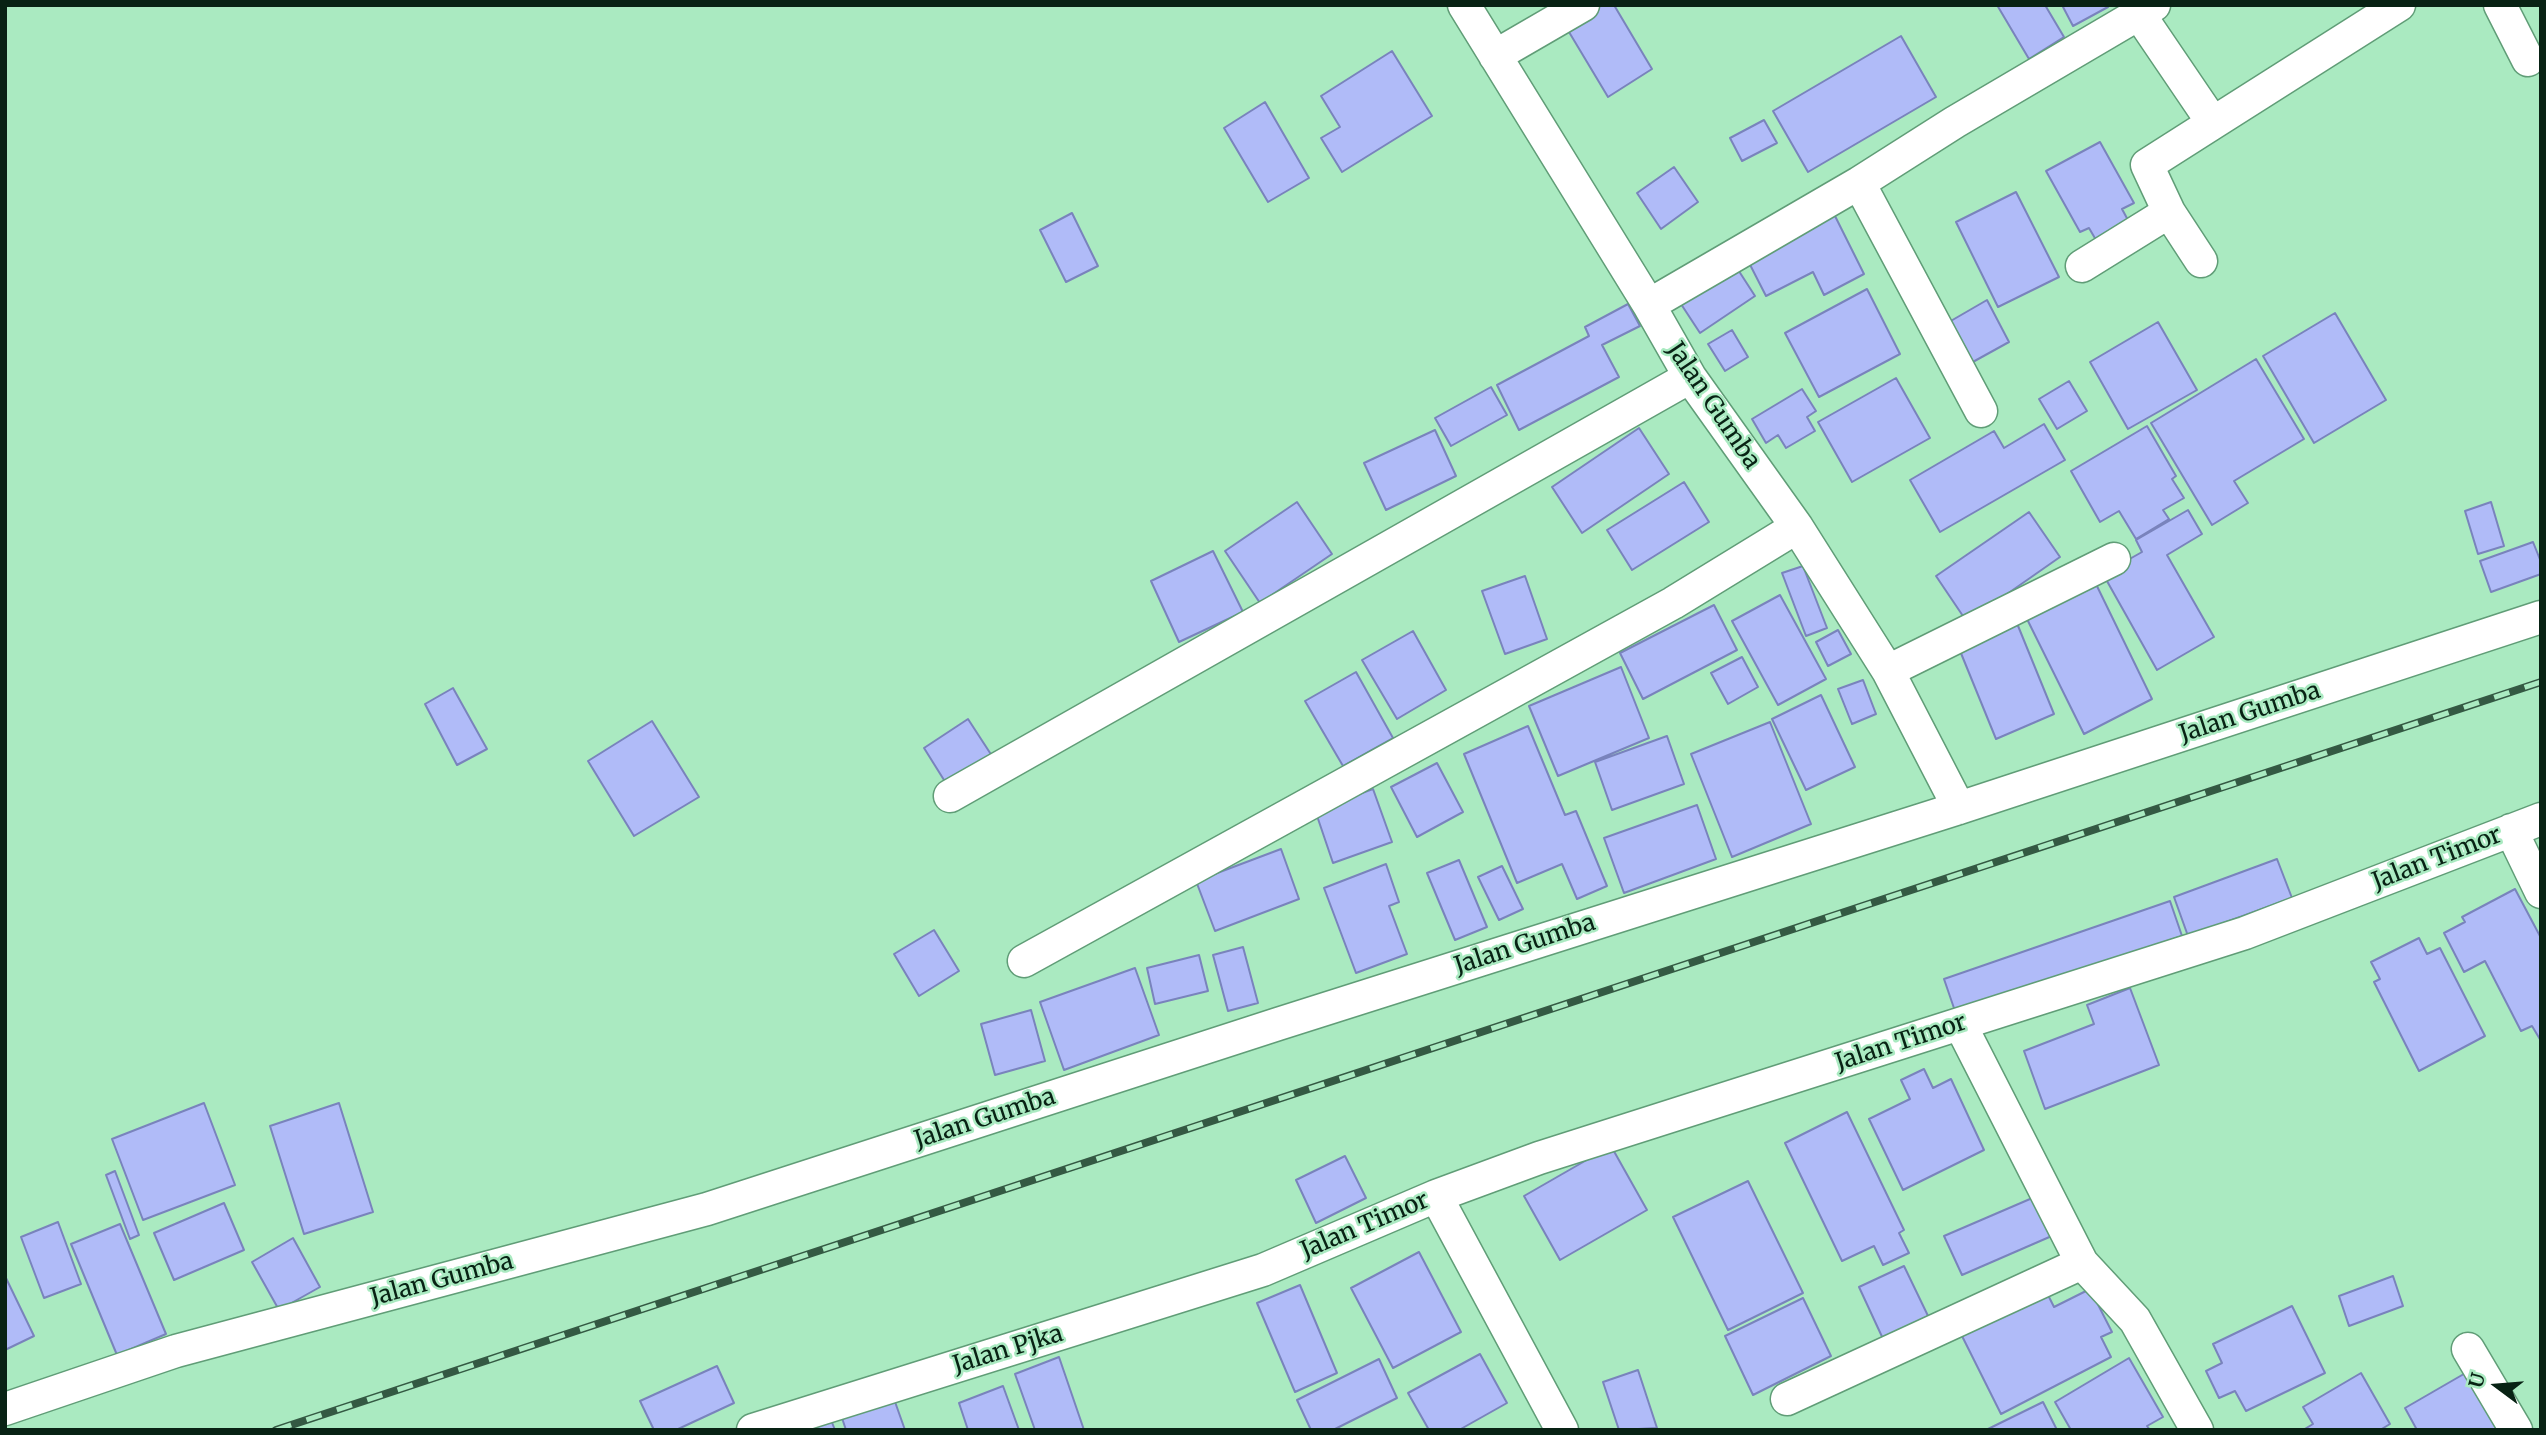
<!DOCTYPE html>
<style>
body{margin:0}
#map{position:relative;width:2546px;height:1435px;overflow:hidden;background:#aaeac1;font-family:Merriweather,serif}
canvas{display:block}
.frame{position:absolute;inset:0;border:7px solid #082214;pointer-events:none}
.north{position:absolute;left:2462px;top:1351px;width:70px;height:70px;-webkit-text-stroke:5px #aaeac1;paint-order:stroke;rotate:286deg;font-size:19px;font-weight:700;line-height:28px;text-align:center;color:#082214}
.north::after{content:'';display:block;margin:auto;width:24px;height:32px;background:#082214;clip-path:polygon(50% 0,100% 100%,50% 72%,0 100%)}
</style>
<div id="map">
<canvas width="2546" height="1435"></canvas>
<div class="frame"></div>
<div class="north">U</div>
</div>
<script>
const context = document.querySelector('canvas').getContext('2d');
context.lineJoin = 'round';
function paint(path, color) { context.fillStyle = color; context.fill(path, 'evenodd'); }
function trace(path, color, width, dash) { context.strokeStyle = color; context.lineWidth = width; context.lineCap = dash ? 'butt' : 'round'; context.setLineDash(dash || []); context.stroke(path); }
function write(font, color, halo, rows, align = 'center') {
  context.font = font + ' Merriweather,serif'; context.lineWidth = 5; context.setLineDash([]); context.textBaseline = 'middle'; context.strokeStyle = halo; context.fillStyle = color; for (const [text, x, y, turn = 0] of rows) {
    context.save(); context.translate(x, y); context.rotate((+turn || 0) * Math.PI / 180); context.textAlign = isNaN(turn) ? turn : align; if (halo) context.strokeText(text, 0, 0); context.fillText(text, 0, 0); context.restore();
  }
}
const building = new Path2D(`
 M 1601,5 L 1614,5 L 1652,69 L 1608,97 L 1566,27 Z
 M 1997,5 L 2045,5 L 2064,37 L 2029,59 Z
 M 2062,5 L 2107,5 L 2108,7 L 2073,26 Z
 M 1901,36 L 1936,97 L 1808,172 L 1773,111 Z
 M 1392,51 L 1432,116 L 1342,172 L 1321,138 L 1340,127 L 1321,96 Z
 M 1265,102 L 1309,178 L 1268,202 L 1224,128 Z
 M 1764,120 L 1777,143 L 1742,161 L 1730,138 Z
 M 2100,142 L 2134,203 L 2122,209 L 2129,222 L 2096,240 L 2089,228 L 2080,232 L 2046,171 Z
 M 1674,167 L 1698,202 L 1661,229 L 1637,193 Z
 M 2016,192 L 2059,277 L 1998,307 L 1956,222 Z
 M 1830,206 L 1864,274 L 1824,295 L 1813,272 L 1766,296 L 1743,251 Z
 M 1072,213 L 1098,266 L 1066,282 L 1040,230 Z
 M 1735,265 L 1755,296 L 1700,333 L 1679,301 Z
 M 1867,289 L 1900,354 L 1819,397 L 1785,333 Z
 M 1987,300 L 2009,342 L 1971,363 L 1949,322 Z
 M 1628,304 L 1640,326 L 1602,345 L 1619,377 L 1519,430 L 1497,385 L 1589,336 L 1585,327 Z
 M 2335,313 L 2386,400 L 2314,443 L 2263,356 Z
 M 2158,322 L 2197,390 L 2128,429 L 2090,362 Z
 M 1732,330 L 1748,357 L 1725,371 L 1708,344 Z
 M 2256,359 L 2304,439 L 2234,481 L 2248,503 L 2212,525 L 2151,423 Z
 M 1896,378 L 1930,438 L 1852,482 L 1818,422 Z
 M 2069,381 L 2087,411 L 2057,429 L 2039,399 Z
 M 1491,387 L 1507,415 L 1451,446 L 1435,418 Z
 M 1802,389 L 1816,411 L 1807,417 L 1815,431 L 1786,448 L 1778,435 L 1766,443 L 1752,419 Z
 M 2044,424 L 2065,460 L 1940,532 L 1910,480 L 1994,431 L 2004,448 Z
 M 2147,426 L 2176,476 L 2172,479 L 2184,498 L 2163,510 L 2169,519 L 2136,539 L 2119,511 L 2100,522 L 2071,471 Z
 M 1639,428 L 1669,474 L 1582,533 L 1552,487 Z
 M 1435,430 L 1456,476 L 1386,510 L 1364,463 Z
 M 1684,482 L 1709,522 L 1632,570 L 1607,530 Z
 M 1297,502 L 1332,554 L 1260,603 L 1225,551 Z
 M 2491,502 L 2504,546 L 2478,554 L 2465,511 Z
 M 2188,510 L 2202,534 L 2167,555 L 2214,637 L 2157,670 L 2103,574 L 2142,552 L 2136,540 Z
 M 2029,512 L 2060,557 L 1967,622 L 1936,576 Z
 M 2533,542 L 2541,562 L 2541,574 L 2491,592 L 2480,561 Z
 M 1213,551 L 1243,612 L 1179,642 L 1151,581 Z
 M 1803,566 L 1827,628 L 1806,636 L 1782,573 Z
 M 1525,576 L 1547,639 L 1505,654 L 1482,591 Z
 M 2094,580 L 2152,699 L 2084,734 L 2025,615 Z
 M 1780,595 L 1826,679 L 1778,705 L 1732,621 Z
 M 1714,605 L 1737,650 L 1643,699 L 1620,653 Z
 M 2014,616 L 2054,714 L 1996,739 L 1956,641 Z
 M 1838,630 L 1851,654 L 1828,666 L 1816,642 Z
 M 1413,631 L 1446,690 L 1397,719 L 1362,660 Z
 M 1742,657 L 1758,687 L 1728,704 L 1711,673 Z
 M 1621,667 L 1649,738 L 1558,776 L 1529,706 Z
 M 1356,672 L 1393,738 L 1343,766 L 1305,701 Z
 M 1863,680 L 1876,714 L 1852,724 L 1838,689 Z
 M 453,688 L 487,749 L 457,765 L 425,704 Z
 M 1821,695 L 1855,767 L 1806,790 L 1772,719 Z
 M 968,719 L 994,759 L 949,788 L 924,748 Z
 M 652,721 L 699,797 L 634,836 L 588,761 Z
 M 1770,722 L 1811,824 L 1732,857 L 1691,754 Z
 M 1528,726 L 1565,815 L 1576,811 L 1607,886 L 1577,899 L 1562,864 L 1517,883 L 1464,754 Z
 M 1667,736 L 1684,784 L 1612,810 L 1595,762 Z
 M 1437,763 L 1463,812 L 1417,837 L 1391,787 Z
 M 1373,789 L 1392,842 L 1333,863 L 1315,810 Z
 M 1697,805 L 1716,859 L 1624,893 L 1604,838 Z
 M 1281,849 L 1299,899 L 1215,931 L 1196,881 Z
 M 2277,859 L 2292,898 L 2188,936 L 2174,897 Z
 M 1459,860 L 1487,927 L 1455,940 L 1427,873 Z
 M 1386,864 L 1399,902 L 1389,906 L 1407,954 L 1356,973 L 1324,888 Z
 M 1502,866 L 1523,909 L 1499,920 L 1478,877 Z
 M 2515,889 L 2541,938 L 2541,1041 L 2532,1026 L 2521,1031 L 2485,961 L 2464,972 L 2444,933 L 2465,922 L 2462,917 Z
 M 2170,901 L 2182,936 L 1956,1014 L 1944,979 Z
 M 934,930 L 959,971 L 919,996 L 894,954 Z
 M 2419,938 L 2427,954 L 2440,948 L 2485,1036 L 2419,1071 L 2374,982 L 2380,979 L 2371,962 Z
 M 1243,947 L 1258,1003 L 1228,1011 L 1213,955 Z
 M 1199,955 L 1208,991 L 1155,1004 L 1147,968 Z
 M 1135,968 L 1159,1035 L 1064,1070 L 1040,1002 Z
 M 2130,988 L 2159,1065 L 2045,1109 L 2024,1051 L 2094,1024 L 2087,1005 Z
 M 1031,1010 L 1045,1061 L 995,1075 L 981,1024 Z
 M 1924,1069 L 1933,1088 L 1951,1079 L 1984,1150 L 1903,1190 L 1869,1119 L 1910,1099 L 1901,1080 Z
 M 204,1103 L 235,1185 L 143,1220 L 112,1139 Z
 M 339,1103 L 373,1212 L 304,1234 L 270,1126 Z
 M 1847,1112 L 1904,1230 L 1899,1233 L 1909,1253 L 1883,1265 L 1874,1246 L 1842,1261 L 1785,1143 Z
 M 1611,1146 L 1647,1210 L 1560,1260 L 1524,1196 Z
 M 1345,1156 L 1366,1198 L 1316,1223 L 1296,1180 Z
 M 115,1171 L 139,1235 L 130,1239 L 106,1175 Z
 M 1748,1181 L 1803,1293 L 1728,1330 L 1673,1217 Z
 M 2037,1196 L 2054,1235 L 1962,1275 L 1944,1236 Z
 M 224,1203 L 244,1250 L 174,1280 L 154,1233 Z
 M 58,1222 L 81,1284 L 44,1298 L 21,1237 Z
 M 120,1224 L 166,1334 L 117,1355 L 71,1244 Z
 M 293,1238 L 320,1287 L 279,1310 L 252,1262 Z
 M 1419,1252 L 1461,1332 L 1393,1368 L 1351,1288 Z
 M 1904,1266 L 1930,1320 L 1884,1341 L 1859,1287 Z
 M 5,1276 L 34,1336 L 5,1350 Z
 M 2393,1276 L 2403,1306 L 2349,1326 L 2339,1296 Z
 M 1300,1285 L 1337,1373 L 1295,1392 L 1257,1303 Z
 M 2090,1289 L 2112,1332 L 2101,1337 L 2111,1357 L 2001,1414 L 1961,1334 L 2046,1291 L 2054,1307 Z
 M 1803,1298 L 1831,1356 L 1753,1395 L 1725,1336 Z
 M 2292,1306 L 2325,1373 L 2246,1411 L 2235,1391 L 2219,1398 L 2206,1371 L 2222,1363 L 2213,1344 Z
 M 1480,1354 L 1507,1403 L 1459,1430 L 1429,1430 L 1408,1393 Z
 M 1059,1357 L 1084,1430 L 1035,1430 L 1015,1374 Z
 M 2129,1358 L 2163,1417 L 2147,1426 L 2150,1430 L 2071,1430 L 2055,1402 Z
 M 1379,1359 L 1397,1398 L 1333,1430 L 1311,1430 L 1297,1400 Z
 M 717,1366 L 734,1403 L 676,1430 L 654,1430 L 640,1401 Z
 M 1638,1370 L 1657,1428 L 1619,1430 L 1603,1382 Z
 M 2469,1371 L 2501,1427 L 2496,1430 L 2417,1430 L 2405,1408 Z
 M 2361,1373 L 2390,1424 L 2380,1430 L 2303,1430 L 2313,1424 L 2303,1407 Z
 M 1003,1386 L 1019,1430 L 968,1430 L 959,1403 Z
 M 894,1399 L 905,1430 L 846,1430 L 842,1418 Z
 M 2043,1402 L 2057,1430 L 1988,1430 L 1988,1429 Z
 M 831,1420 L 835,1430 L 803,1430 Z`);
paint(building, '#b0bbf8');
trace(building, '#7983bc', 2);
const street = new Path2D(`
 M 1464,5 L 1649,305 L 1690,377 L 1797,527 L 1888,671 L 1959,808
 M 2500,5 L 2528,60
 M 2139,14 L 2213,123 L 2399,5
 M 1495,56 L 1583,5
 M 1859,183 L 1981,411
 M 2169,212 L 2201,261
 M 2082,266 L 2169,212 L 2147,165 L 2213,123
 M 1649,305 L 1859,183 L 1955,122 L 2154,5
 M 1888,671 L 2114,559
 M 950,796 L 1690,377
 M 2511,830 L 2541,892
 M 1024,961 L 1673,603 L 1797,527
 M 1960,1024 L 2082,1263 L 2135,1320 L 2197,1430
 M 1436,1196 L 1562,1430
 M 2468,1349 L 2516,1430
 M 1787,1399 L 2082,1263
 M 5,1409 L 176,1351 L 707,1209 L 1278,1024 L 1959,808 L 2541,617
 M 753,1430 L 1263,1270 L 1436,1196 L 1539,1158 L 2245,933 L 2541,819`);
trace(street, '#609d77', 35);
trace(street, '#fff', 32);
const rail = new Path2D(`
 M 276,1430 L 2541,682`);
trace(rail, '#345943', 8);
trace(rail, '#aaeac1', 5, [16]);
write('24px', '#082214', '#aaeac1', [
 ["Jalan Gumba",1713,406,56],
 ["Jalan Gumba",2250,713,-18],
 ["Jalan Timor",2437,859,-21],
 ["Jalan Gumba",1525,945,-18],
 ["Jalan Timor",1901,1043,-18],
 ["Jalan Gumba",985,1119,-18],
 ["Jalan Timor",1365,1226,-23],
 ["Jalan Gumba",442,1280,-15],
 ["Jalan Pjka",1008,1350,-17]
]);
</script>
